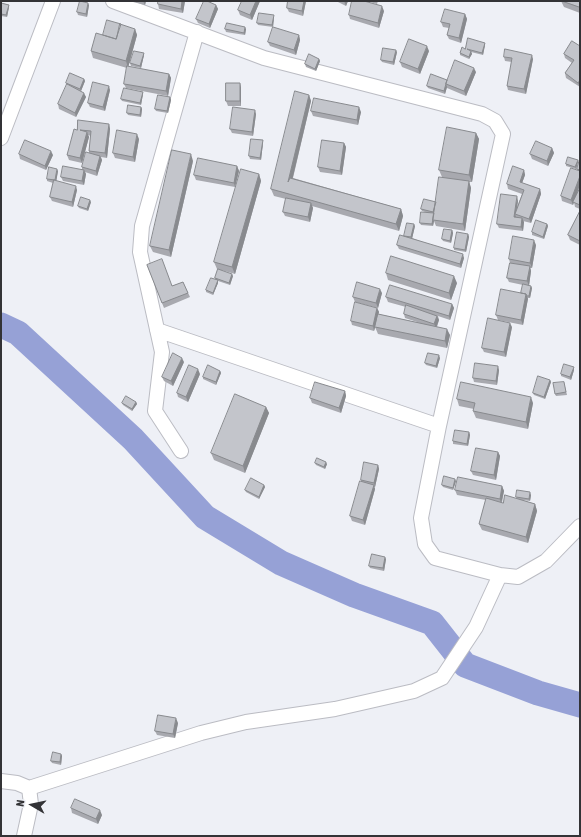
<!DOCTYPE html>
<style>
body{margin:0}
#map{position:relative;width:581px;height:837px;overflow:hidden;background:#eef0f6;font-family:"Asap Condensed",sans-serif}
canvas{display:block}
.frame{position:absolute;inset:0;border:2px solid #333336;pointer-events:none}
.north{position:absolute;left:12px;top:785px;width:40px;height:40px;-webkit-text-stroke:3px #eef0f6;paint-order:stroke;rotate:279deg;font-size:11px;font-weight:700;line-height:16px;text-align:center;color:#333336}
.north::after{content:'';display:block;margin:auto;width:14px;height:18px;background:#333336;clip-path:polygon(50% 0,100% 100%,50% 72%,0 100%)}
</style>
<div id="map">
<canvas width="581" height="837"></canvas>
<div class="frame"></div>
<div class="north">N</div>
</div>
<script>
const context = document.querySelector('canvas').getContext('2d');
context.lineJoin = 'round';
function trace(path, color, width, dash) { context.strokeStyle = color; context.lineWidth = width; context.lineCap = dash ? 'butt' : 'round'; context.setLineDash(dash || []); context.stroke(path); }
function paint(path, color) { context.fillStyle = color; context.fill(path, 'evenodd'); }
trace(new Path2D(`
 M 1,325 L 18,333 L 133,439 L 205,517 L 281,563 L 354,595 L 432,623 L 465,665 L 538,693 L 580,705`), '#96a1d6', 25);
const minor = new Path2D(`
 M 113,1 L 264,58 L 482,114 L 495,121 L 503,134 L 439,426 L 421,518 L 425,544 L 435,558 L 500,575 L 518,577 L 546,561 L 580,526
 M 1,138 L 53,1
 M 157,330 L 439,426
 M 181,451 L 155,411 L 162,352 L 140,252 L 142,226 L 197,32
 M 1,781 L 17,783 L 29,788 L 201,733 L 246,722 L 335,709 L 414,691 L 442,678 L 476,627 L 500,575
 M 24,836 L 31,804 L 29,788`);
trace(minor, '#bbbcc3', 16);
trace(minor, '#fff', 14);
paint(new Path2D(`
 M 133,1 L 146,1 L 145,5 L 133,2 Z
 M 185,1 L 183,13 L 159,9 L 158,4 Z
 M 260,1 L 252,20 L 240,15 L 238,10 Z
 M 288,1 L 306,1 L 303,16 L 289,12 L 287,8 Z
 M 336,1 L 348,1 L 346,6 Z
 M 366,1 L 378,1 L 377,4 Z
 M 561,1 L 580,1 L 580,13 L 564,7 Z
 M 1,3 L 9,5 L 9,7 L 7,17 L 1,16 Z
 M 89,5 L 87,17 L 78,15 L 77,12 Z
 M 216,5 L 218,9 L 210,28 L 198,23 L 196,19 Z
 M 384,11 L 379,28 L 350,19 L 349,15 Z
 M 465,14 L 467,19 L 461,43 L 449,39 L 447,35 L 449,28 L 443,27 L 441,22 Z
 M 274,17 L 273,27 L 258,25 L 257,23 Z
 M 135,29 L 137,35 L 128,67 L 169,74 L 171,78 L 168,96 L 126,88 L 124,84 L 127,68 L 93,58 L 91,51 L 103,35 Z
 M 225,29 L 246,29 L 245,35 L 226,32 Z
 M 299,35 L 300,40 L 296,55 L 270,46 L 268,42 Z
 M 572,41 L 580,87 L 566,78 L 565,73 L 572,63 L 565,58 L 564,54 Z
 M 485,43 L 485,45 L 483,55 L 471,52 L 472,54 L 469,59 L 460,55 L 460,53 Z
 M 429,51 L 420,74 L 402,67 L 400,62 Z
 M 397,52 L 394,65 L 382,62 L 381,60 Z
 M 144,53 L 144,55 L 141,68 L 131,66 L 130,63 Z
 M 504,57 L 533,59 L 526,94 L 508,90 L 507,86 L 512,62 L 505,61 Z
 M 319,59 L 320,61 L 316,71 L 306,67 L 305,64 Z
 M 476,72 L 466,96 L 447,88 L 447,87 L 445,94 L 428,88 L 427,86 L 447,80 Z
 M 84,79 L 85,81 L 81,91 L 86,97 L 76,117 L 59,109 L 58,104 L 67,86 L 66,83 Z
 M 240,83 L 241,88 L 241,106 L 228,106 L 226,101 Z
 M 110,90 L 105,111 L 90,107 L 88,103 Z
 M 143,92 L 143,94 L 141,105 L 122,101 L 121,99 Z
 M 309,95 L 311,101 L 293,178 L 401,209 L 403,216 L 399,231 L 312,206 L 313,208 L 310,222 L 285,216 L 283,212 L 286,199 L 274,196 L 271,189 Z
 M 170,97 L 171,100 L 168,113 L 156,111 L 155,109 Z
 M 141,107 L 142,109 L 141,117 L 128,115 L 127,113 Z
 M 311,111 L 361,112 L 358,125 L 313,116 Z
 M 256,114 L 253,136 L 232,133 L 230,129 Z
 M 109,124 L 110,129 L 107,158 L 101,157 L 102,160 L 97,176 L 85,172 L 86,174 L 84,185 L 63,181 L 61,177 L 82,170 L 82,167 L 89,153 L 89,151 L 91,136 L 88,135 L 89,137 L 82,163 L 69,160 L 67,155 L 77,130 Z
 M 476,133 L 479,139 L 472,182 L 469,182 L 471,188 L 465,231 L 436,226 L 434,221 L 433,226 L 421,225 L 420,223 L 428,213 L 422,211 L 421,209 L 436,202 L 442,177 L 439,170 Z
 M 139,139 L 135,162 L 115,158 L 113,153 Z
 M 263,143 L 261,160 L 250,159 L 249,156 Z
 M 344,143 L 346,147 L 342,175 L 320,172 L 318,167 Z
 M 552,148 L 554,153 L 548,166 L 532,159 L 530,154 Z
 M 19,154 L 53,155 L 46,170 L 20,159 Z
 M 580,158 L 580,185 L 575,198 L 580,188 L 580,209 L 575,207 L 574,202 L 573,205 L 562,201 L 561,196 L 577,170 L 577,169 Z
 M 578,160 L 578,162 L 576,169 L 566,166 L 566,164 Z
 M 193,161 L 171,257 L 153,252 L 150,246 Z
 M 237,166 L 239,171 L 235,187 L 196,180 L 194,175 Z
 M 524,170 L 525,175 L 522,183 L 540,189 L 541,194 L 531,223 L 523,221 L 524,222 L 523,231 L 499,228 L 497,224 L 518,201 L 517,207 L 522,194 L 508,189 L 507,184 Z
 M 58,171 L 56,181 L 77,190 L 73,207 L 52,201 L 50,197 L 53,183 L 47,181 L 47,179 Z
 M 259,174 L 261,181 L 235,274 L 221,270 L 233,276 L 230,285 L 218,281 L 218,283 L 213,295 L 206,292 L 206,290 L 215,279 L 215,278 L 218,269 L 217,269 L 214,262 Z
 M 91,202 L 88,211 L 79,208 L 78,206 Z
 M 580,211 L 580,245 L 570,240 L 568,235 Z
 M 547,224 L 548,226 L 544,239 L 532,235 L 532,232 Z
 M 415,226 L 412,238 L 464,258 L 461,268 L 399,249 L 397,245 L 404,236 Z
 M 452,230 L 453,233 L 451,243 L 443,241 L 442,239 Z
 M 468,234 L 469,237 L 466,252 L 454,250 L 454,248 Z
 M 536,245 L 532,268 L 530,268 L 531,271 L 529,285 L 532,288 L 530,298 L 528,298 L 523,325 L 498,320 L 496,315 L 521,293 L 523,285 L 509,282 L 507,278 L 510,263 L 509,259 Z
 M 147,265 L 172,286 L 183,282 L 190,297 L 164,308 Z
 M 386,273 L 457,283 L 451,300 L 388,280 Z
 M 382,293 L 378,308 L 355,302 L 353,297 Z
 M 386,297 L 452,304 L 454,308 L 450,320 L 438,316 L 439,320 L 437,327 L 450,335 L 447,348 L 378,334 L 375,327 L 376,325 L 374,331 L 352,325 L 351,321 L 377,308 L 379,312 L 378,314 L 420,323 L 405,318 L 404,314 L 406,307 L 388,302 Z
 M 512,327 L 506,357 L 484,352 L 482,348 Z
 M 440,358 L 437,368 L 426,365 L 425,363 Z
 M 184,362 L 173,386 L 164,381 L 162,377 Z
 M 499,370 L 497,385 L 474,382 L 473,378 Z
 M 574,370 L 571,380 L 561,376 L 561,374 Z
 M 220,371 L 221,373 L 216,385 L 203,379 L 203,377 Z
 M 200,374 L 188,402 L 178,397 L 177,393 Z
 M 550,380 L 551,382 L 545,399 L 534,395 L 533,393 Z
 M 564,382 L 567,395 L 556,396 L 555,394 Z
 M 345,391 L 346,396 L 341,413 L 312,403 L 310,398 Z
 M 457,399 L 533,403 L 528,429 L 476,418 L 473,411 L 474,409 L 459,406 Z
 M 136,402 L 137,404 L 132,411 L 123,405 L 122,403 Z
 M 266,407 L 269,413 L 245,473 L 214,460 L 211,453 Z
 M 469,432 L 470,435 L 468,446 L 453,444 L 453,441 Z
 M 498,452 L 500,456 L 496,480 L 473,475 L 471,471 Z
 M 315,463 L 327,464 L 325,469 L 316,465 Z
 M 378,465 L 379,469 L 375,487 L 374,487 L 375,489 L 365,525 L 352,521 L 350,516 L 361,481 L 361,480 Z
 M 456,481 L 453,490 L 443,487 L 442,485 Z
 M 264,485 L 265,487 L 259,499 L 246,492 L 245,490 Z
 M 502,486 L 504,491 L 502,503 L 503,503 L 517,499 L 516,497 L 531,495 L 530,501 L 522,500 L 535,504 L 537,511 L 528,543 L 482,530 L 479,524 L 486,500 L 457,495 L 455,490 Z
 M 386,559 L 384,571 L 370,568 L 369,566 Z
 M 178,723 L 175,738 L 157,735 L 155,731 Z
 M 61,754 L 62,756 L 61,765 L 52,763 L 51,761 Z
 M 71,808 L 102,815 L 98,824 L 72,813 Z`), '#a8a9af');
paint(new Path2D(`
 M 143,1 L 146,1 L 145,5 Z
 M 182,1 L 185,1 L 183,13 L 181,9 Z
 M 256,1 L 260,1 L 252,20 L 250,15 Z
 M 304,1 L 306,1 L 303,16 L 302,11 Z
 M 344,1 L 348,1 L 346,6 Z
 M 88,3 L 89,5 L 87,17 L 86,14 Z
 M 9,5 L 9,7 L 7,17 L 6,15 Z
 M 216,5 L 218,9 L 210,28 L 209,24 Z
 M 382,6 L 384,11 L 379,28 L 378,23 Z
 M 465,14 L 467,19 L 461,43 L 459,38 Z
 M 274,15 L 274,17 L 273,27 L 272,25 Z
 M 245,27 L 246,29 L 245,35 L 244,33 Z
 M 135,29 L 137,35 L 128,68 L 126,61 Z
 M 299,35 L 300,40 L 296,55 L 294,50 Z
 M 485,43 L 485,45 L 483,55 L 482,53 Z
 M 427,46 L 429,51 L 420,74 L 418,69 Z
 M 396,50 L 397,52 L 394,65 L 393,62 Z
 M 471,51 L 472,54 L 469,59 L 469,57 Z
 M 144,53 L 144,55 L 141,68 L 140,66 Z
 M 532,55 L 533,59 L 526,94 L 524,89 Z
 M 319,59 L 320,61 L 316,71 L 315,69 Z
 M 474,68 L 476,72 L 466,96 L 464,91 Z
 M 169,74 L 171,78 L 168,96 L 166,91 Z
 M 84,79 L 85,81 L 81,91 L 80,89 Z
 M 580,80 L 580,87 L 578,83 Z
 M 240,83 L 241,88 L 241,106 L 240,101 Z
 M 446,84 L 447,87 L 445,94 L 444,91 Z
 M 109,86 L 110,90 L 105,111 L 103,107 Z
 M 143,92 L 143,94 L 141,105 L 140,103 Z
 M 84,93 L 86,97 L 76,117 L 75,113 Z
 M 309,95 L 311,101 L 290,189 L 288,182 Z
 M 170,97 L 171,100 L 168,113 L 167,111 Z
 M 141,107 L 142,109 L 141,117 L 140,115 Z
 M 359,107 L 361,112 L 358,125 L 357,120 Z
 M 255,110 L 256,114 L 253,136 L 252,132 Z
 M 109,124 L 110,129 L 107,158 L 105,153 Z
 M 87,132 L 89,137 L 82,163 L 80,158 Z
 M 476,133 L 479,139 L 472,182 L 469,175 Z
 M 137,134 L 139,139 L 135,162 L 133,157 Z
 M 263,140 L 263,143 L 261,160 L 260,158 Z
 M 344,143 L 346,147 L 342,175 L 340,171 Z
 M 552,148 L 554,153 L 548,166 L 547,161 Z
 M 51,151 L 53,155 L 46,170 L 45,166 Z
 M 191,154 L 193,161 L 171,257 L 169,250 Z
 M 100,156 L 102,160 L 97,176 L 96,171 Z
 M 578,160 L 578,162 L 576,169 L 575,167 Z
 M 237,166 L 239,171 L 235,187 L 234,183 Z
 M 57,169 L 58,171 L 56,183 L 55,181 Z
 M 84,170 L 86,174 L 84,185 L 82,181 Z
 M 524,170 L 525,175 L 521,186 L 520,182 Z
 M 259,174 L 261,181 L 235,274 L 232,267 Z
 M 580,176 L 580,185 L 573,205 L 571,200 Z
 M 469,181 L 471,188 L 465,231 L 463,224 Z
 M 76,186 L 77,190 L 73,207 L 72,202 Z
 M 540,189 L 541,194 L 531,223 L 529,219 Z
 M 517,196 L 518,201 L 516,214 L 515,214 L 516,217 L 514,217 Z
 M 90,200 L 91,202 L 88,211 L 87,209 Z
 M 436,202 L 433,220 L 434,221 L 433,226 L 432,224 L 434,214 L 433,212 Z
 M 311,203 L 313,208 L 310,222 L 308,217 Z
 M 401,209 L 403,216 L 399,231 L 396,224 Z
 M 522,218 L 524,222 L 523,231 L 521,227 Z
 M 414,224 L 415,226 L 412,239 L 411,237 Z
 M 547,224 L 548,226 L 544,239 L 543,237 Z
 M 452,230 L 453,233 L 451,243 L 450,241 Z
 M 468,234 L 469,237 L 466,252 L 465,250 Z
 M 534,240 L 536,245 L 532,268 L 530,263 Z
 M 463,254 L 464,258 L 461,268 L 460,264 Z
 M 530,266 L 531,271 L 529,286 L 527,281 Z
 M 232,274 L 233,276 L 230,285 L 229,283 Z
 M 454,276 L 457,283 L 451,300 L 449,293 Z
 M 218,280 L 218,283 L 213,295 L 213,293 Z
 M 531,286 L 532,288 L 530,298 L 529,296 Z
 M 380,289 L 382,293 L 378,308 L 376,303 Z
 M 526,294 L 528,299 L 523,325 L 521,320 Z
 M 452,304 L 454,308 L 450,320 L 449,316 Z
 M 377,308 L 379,312 L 374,331 L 373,326 Z
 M 437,316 L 439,320 L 436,328 L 434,324 Z
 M 510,323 L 512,327 L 506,357 L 504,352 Z
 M 447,329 L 450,335 L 447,348 L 445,341 Z
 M 439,355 L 440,358 L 437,368 L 436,366 Z
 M 182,358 L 184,362 L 173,386 L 171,381 Z
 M 498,366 L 499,370 L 497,385 L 496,381 Z
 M 574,367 L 574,370 L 571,380 L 570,377 Z
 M 198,369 L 200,374 L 188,402 L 186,397 Z
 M 220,371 L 221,373 L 216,385 L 216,382 Z
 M 550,380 L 551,382 L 545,399 L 544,397 Z
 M 345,391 L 346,396 L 341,413 L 339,408 Z
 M 531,397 L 533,403 L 528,429 L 526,422 Z
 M 136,402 L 137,404 L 132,411 L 132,409 Z
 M 266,407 L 269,413 L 245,473 L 243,466 Z
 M 469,432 L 470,435 L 468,446 L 467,444 Z
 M 498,452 L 500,456 L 496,480 L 494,475 Z
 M 326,462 L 327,464 L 325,469 L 324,467 Z
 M 378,465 L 379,469 L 375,487 L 374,483 Z
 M 455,479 L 456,481 L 453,490 L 453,488 Z
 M 264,485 L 265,487 L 259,499 L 259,497 Z
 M 374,485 L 375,489 L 365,525 L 363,520 Z
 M 502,486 L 504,491 L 501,504 L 500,499 Z
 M 530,492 L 531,495 L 530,501 L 529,499 Z
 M 535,504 L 537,511 L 528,543 L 526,537 Z
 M 385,557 L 386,559 L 384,571 L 383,568 Z
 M 176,718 L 178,723 L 175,738 L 173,734 Z
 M 61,754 L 62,756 L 61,765 L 60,762 Z
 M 100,810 L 102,815 L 98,824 L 96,819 Z`), '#888a8e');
const building = new Path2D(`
 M 80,1 L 88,3 L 86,14 L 77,12 Z
 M 158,1 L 182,1 L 181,9 L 158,4 Z
 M 204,1 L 207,1 L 216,5 L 209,24 L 196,19 Z
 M 242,1 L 256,1 L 250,15 L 238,10 Z
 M 288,1 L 304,1 L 302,11 L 287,8 Z
 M 352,1 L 364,1 L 382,6 L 378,23 L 349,15 Z
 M 562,1 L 580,1 L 580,7 Z
 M 1,3 L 9,5 L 6,15 L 1,14 Z
 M 445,9 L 465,14 L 459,38 L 447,35 L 450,24 L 441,22 Z
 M 259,13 L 274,15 L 272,25 L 257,23 Z
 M 107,20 L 121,24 L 116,39 L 103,35 Z
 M 227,23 L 245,27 L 244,33 L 225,29 Z
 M 120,24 L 135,29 L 126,61 L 91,51 L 96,33 L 116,39 Z
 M 273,27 L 299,35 L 294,50 L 268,42 Z
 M 468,38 L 485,43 L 482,53 L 467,49 L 471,51 L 469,57 L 460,53 L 462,47 L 465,49 Z
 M 409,39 L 427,46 L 418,69 L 400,62 Z
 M 572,41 L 580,46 L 580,80 L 578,83 L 565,73 L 574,60 L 564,54 Z
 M 383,48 L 396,50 L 393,62 L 381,60 Z
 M 505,49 L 532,55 L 524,89 L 507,86 L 512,58 L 504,57 Z
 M 134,51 L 144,53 L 140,66 L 130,63 Z
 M 309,54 L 319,59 L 315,69 L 305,64 Z
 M 455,60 L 474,68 L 464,91 L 446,84 Z
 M 127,66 L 169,74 L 166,91 L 124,84 Z
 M 70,73 L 84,79 L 80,89 L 66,83 Z
 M 431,74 L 447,80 L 444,91 L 427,86 Z
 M 93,82 L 109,86 L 103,107 L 88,103 Z
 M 226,83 L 240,83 L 240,101 L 226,101 Z
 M 67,84 L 84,93 L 75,113 L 58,104 Z
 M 124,88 L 143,92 L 140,103 L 121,99 Z
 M 295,91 L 309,95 L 288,182 L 290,178 L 401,209 L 396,224 L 271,189 Z
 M 158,95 L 170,97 L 167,111 L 155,109 Z
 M 314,98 L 359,107 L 357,120 L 311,111 Z
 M 128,105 L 141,107 L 140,115 L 127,113 Z
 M 233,107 L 255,110 L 252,132 L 230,129 Z
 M 78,120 L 109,124 L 105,153 L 89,151 L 91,131 L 80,130 L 87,132 L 80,158 L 67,155 L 74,129 L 77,130 Z
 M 447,127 L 476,133 L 469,175 L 439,170 Z
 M 117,130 L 137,134 L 133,157 L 113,153 Z
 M 251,139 L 263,140 L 260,158 L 249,156 Z
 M 25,140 L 51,151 L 45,166 L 19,154 Z
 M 322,140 L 344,143 L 340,171 L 318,167 Z
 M 536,141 L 552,148 L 547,161 L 530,154 Z
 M 172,150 L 191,154 L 169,250 L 150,246 Z
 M 86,152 L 100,156 L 96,171 L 82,167 Z
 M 568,157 L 578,160 L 575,167 L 566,164 Z
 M 198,158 L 237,166 L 234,183 L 194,175 Z
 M 580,158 L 580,170 L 577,169 Z
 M 63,166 L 84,170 L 82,181 L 61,177 Z
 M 513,166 L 524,170 L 520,182 L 540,189 L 529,219 L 515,214 L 524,190 L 507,184 Z
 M 49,167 L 57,169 L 55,180 L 47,179 Z
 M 571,168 L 580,171 L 580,176 L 571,200 L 561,196 Z
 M 241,169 L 259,174 L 232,267 L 214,262 Z
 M 439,177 L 469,181 L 463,224 L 433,220 Z
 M 54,180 L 76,186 L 72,202 L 50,197 Z
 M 580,188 L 580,205 L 573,202 Z
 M 501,194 L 517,196 L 514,217 L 522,218 L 521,227 L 497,224 Z
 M 81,197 L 90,200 L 87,209 L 78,206 Z
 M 286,198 L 311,203 L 308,217 L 283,212 Z
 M 424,199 L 436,202 L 433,212 L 421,209 Z
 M 580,211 L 580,241 L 568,235 Z
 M 421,212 L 434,213 L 432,224 L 420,223 Z
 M 536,220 L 547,224 L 543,237 L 532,232 Z
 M 407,223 L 414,224 L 411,237 L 404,236 Z
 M 444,229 L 452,230 L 450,241 L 442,239 Z
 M 457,232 L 468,234 L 465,250 L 454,248 Z
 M 400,235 L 463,254 L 460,264 L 397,245 Z
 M 513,236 L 534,240 L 530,263 L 509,259 Z
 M 391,256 L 454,276 L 449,293 L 386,273 Z
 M 162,259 L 172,286 L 183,282 L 188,293 L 162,303 L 147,265 Z
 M 510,263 L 530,266 L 527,281 L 507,278 Z
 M 218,269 L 232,274 L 229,283 L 215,278 Z
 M 211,278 L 218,280 L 213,293 L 206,290 Z
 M 357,282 L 380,289 L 376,303 L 353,297 Z
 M 523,284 L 531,286 L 529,296 L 527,296 L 526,294 L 521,293 Z
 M 390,285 L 452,304 L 449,316 L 386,297 Z
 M 501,289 L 526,294 L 521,320 L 496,315 Z
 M 355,302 L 377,308 L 373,326 L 351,321 Z
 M 406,305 L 437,316 L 434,324 L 404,314 Z
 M 378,314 L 447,329 L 445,341 L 375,327 Z
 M 488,318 L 510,323 L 504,352 L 482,348 Z
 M 173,353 L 182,358 L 171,381 L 162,377 Z
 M 428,353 L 439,355 L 436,366 L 425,363 Z
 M 475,363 L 498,366 L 496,381 L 473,378 Z
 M 564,364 L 574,367 L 570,377 L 561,374 Z
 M 189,365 L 198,369 L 186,397 L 177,393 Z
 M 208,365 L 220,371 L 216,382 L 203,377 Z
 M 538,376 L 550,380 L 544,397 L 533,393 Z
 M 315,382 L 345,391 L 339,408 L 310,398 Z
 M 461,382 L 531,397 L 526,422 L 473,411 L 475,403 L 457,399 Z
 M 564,382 L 566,392 L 555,394 L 553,383 Z
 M 235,394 L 266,407 L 243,466 L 211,453 Z
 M 126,396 L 136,402 L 132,409 L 122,403 Z
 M 455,430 L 469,432 L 467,444 L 453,441 Z
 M 476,448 L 498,452 L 494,475 L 471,471 Z
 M 317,458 L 326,462 L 324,467 L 315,463 Z
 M 364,462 L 378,465 L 374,483 L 361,480 Z
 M 444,476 L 455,479 L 453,488 L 442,485 Z
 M 458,477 L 502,486 L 500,499 L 455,490 Z
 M 251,478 L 264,485 L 259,497 L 245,490 Z
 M 360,481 L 374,485 L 363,520 L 350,516 Z
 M 517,490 L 530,492 L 529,499 L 516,497 Z
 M 505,495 L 535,504 L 526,537 L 479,524 L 486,498 L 503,503 Z
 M 372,554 L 385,557 L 383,568 L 369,566 Z
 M 158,715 L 176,718 L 173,734 L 155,731 Z
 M 53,752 L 61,754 L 60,762 L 51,761 Z
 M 75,799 L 100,810 L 96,819 L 71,808 Z`);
paint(building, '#c3c5cb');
trace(building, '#888a8e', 1);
</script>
